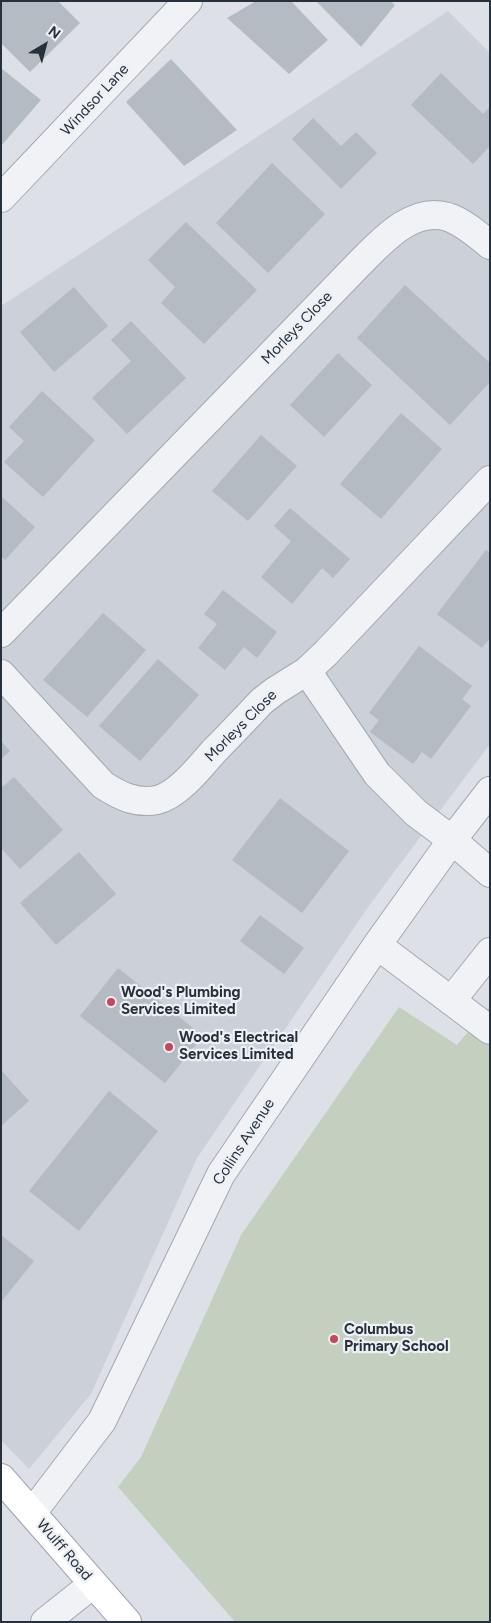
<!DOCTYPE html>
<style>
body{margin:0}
#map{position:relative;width:491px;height:1623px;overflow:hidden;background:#dde1e7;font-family:Figtree,sans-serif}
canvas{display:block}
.frame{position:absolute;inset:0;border:2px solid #27303d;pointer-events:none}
.north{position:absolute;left:20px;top:20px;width:50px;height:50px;-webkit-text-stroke:4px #edf0f4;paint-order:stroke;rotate:37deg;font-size:14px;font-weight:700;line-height:20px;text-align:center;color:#27303d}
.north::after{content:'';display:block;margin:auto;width:18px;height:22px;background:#27303d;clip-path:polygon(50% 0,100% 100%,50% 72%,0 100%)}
</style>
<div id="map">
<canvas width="491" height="1623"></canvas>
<div class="frame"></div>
<div class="north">N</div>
</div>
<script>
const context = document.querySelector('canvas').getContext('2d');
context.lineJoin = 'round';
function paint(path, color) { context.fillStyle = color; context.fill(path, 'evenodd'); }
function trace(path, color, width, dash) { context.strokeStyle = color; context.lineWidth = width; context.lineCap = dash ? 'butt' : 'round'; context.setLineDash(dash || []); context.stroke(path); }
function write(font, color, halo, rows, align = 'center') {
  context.font = font + ' Figtree,sans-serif'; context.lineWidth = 4.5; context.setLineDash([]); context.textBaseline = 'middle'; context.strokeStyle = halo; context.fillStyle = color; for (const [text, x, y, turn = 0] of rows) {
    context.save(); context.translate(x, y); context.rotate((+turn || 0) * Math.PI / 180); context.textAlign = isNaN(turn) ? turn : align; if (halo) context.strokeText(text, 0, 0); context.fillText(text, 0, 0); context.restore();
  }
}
paint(new Path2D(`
 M 448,11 L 490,53 L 490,744 L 371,903 L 197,1158 L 91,1394 L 29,1469 L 1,1440 L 1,306 Z`), '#ccd0d8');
paint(new Path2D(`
 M 490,1006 L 490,1622 L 235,1622 L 118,1487 L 141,1457 L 241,1235 L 399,1007 L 457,1045 Z`), '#c4d0bf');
paint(new Path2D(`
 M 1,1 L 58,1 L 80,23 L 30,72 L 1,43 Z
 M 256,1 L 291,1 L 328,40 L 289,74 L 227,18 Z
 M 316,1 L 390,1 L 395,5 L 361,47 Z
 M 171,59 L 237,130 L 184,166 L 126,102 Z
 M 1,68 L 41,100 L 1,146 Z
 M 441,73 L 483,114 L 490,107 L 490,146 L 473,164 L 411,105 Z
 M 313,118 L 341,146 L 356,132 L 377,153 L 341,189 L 292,139 Z
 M 272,163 L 325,214 L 268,273 L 216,223 Z
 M 186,222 L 257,290 L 204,344 L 161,303 L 175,287 L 148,260 Z
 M 405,285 L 490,363 L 490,382 L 450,425 L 357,338 Z
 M 74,287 L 108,326 L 54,372 L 20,332 Z
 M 131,321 L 186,378 L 127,434 L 92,398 L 131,361 L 111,340 Z
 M 338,353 L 372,385 L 324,437 L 290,405 Z
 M 42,391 L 95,440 L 43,497 L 4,462 L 24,441 L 9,427 Z
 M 401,413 L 442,449 L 381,519 L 340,484 Z
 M 261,435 L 297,466 L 248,521 L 212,491 Z
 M 2,497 L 35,527 L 5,560 L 1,557 Z
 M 290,508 L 350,559 L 333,578 L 322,568 L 292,604 L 261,577 L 291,541 L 274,526 Z
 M 486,550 L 490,553 L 490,638 L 482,648 L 437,614 Z
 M 223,590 L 277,632 L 257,658 L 244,647 L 225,670 L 198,648 L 217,624 L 204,614 Z
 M 103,613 L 146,650 L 87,717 L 43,680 Z
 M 419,646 L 472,686 L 462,699 L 471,706 L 431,759 L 422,752 L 413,764 L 370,732 L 379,720 L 369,713 Z
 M 158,659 L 199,695 L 140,761 L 99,726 Z
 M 1,741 L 10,751 L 1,759 Z
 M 14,777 L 63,830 L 20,869 L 1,848 L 1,788 Z
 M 280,798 L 349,851 L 302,913 L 232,860 Z
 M 79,852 L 116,894 L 56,945 L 20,903 Z
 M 260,915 L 304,948 L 284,974 L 240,941 Z
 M 118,968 L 203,1036 L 165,1083 L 80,1016 Z
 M 1,1070 L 29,1101 L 1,1126 Z
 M 109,1091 L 158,1131 L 79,1231 L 29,1191 Z
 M 1,1235 L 34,1261 L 1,1302 Z`), '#b5bbc3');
const minor = new Path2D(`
 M 1,198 L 188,1
 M 1,633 L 358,265 C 381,242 412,206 448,217 C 463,222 478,235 490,245
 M 307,671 L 377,774 L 416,813 L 452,840 L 490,873
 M 1,674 L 103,785 C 120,796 136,804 157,800 C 178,795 200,767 214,751 C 230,735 246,718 262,701 L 275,691 L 307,671 L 326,653 L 490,480
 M 377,945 L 490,1030
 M 451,1001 L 490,952
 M 32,1513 L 102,1421 L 221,1174 L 377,945 L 452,840 L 490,791
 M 45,1622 L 93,1584`);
const major = new Path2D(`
 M 1,1478 L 127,1622`);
trace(minor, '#a3a8b1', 30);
trace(major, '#9da6b2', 30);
trace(minor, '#f0f2f5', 28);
trace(major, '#fff', 28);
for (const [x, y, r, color] of [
 [111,1002,5,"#c8465c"],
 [169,1047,5,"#c8465c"],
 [334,1339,5,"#c8465c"]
]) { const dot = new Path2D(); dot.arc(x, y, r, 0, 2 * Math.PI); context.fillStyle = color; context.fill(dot); trace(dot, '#edf0f4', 2); }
write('15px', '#27303d', '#edf0f4', [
 ["Windsor Lane",95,100,-47],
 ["Morleys Close",297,328,-46],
 ["Morleys Close",241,726,-45],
 ["Collins Avenue",244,1142,-57],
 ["Wulff Road",64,1550,49]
]);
write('bold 15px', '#27303d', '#edf0f4', [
 ["Wood's Plumbing",121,993],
 ["Services Limited",121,1010],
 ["Wood's Electrical",179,1038],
 ["Services Limited",179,1055],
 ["Columbus",344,1330],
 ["Primary School",344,1347]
], 'left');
</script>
